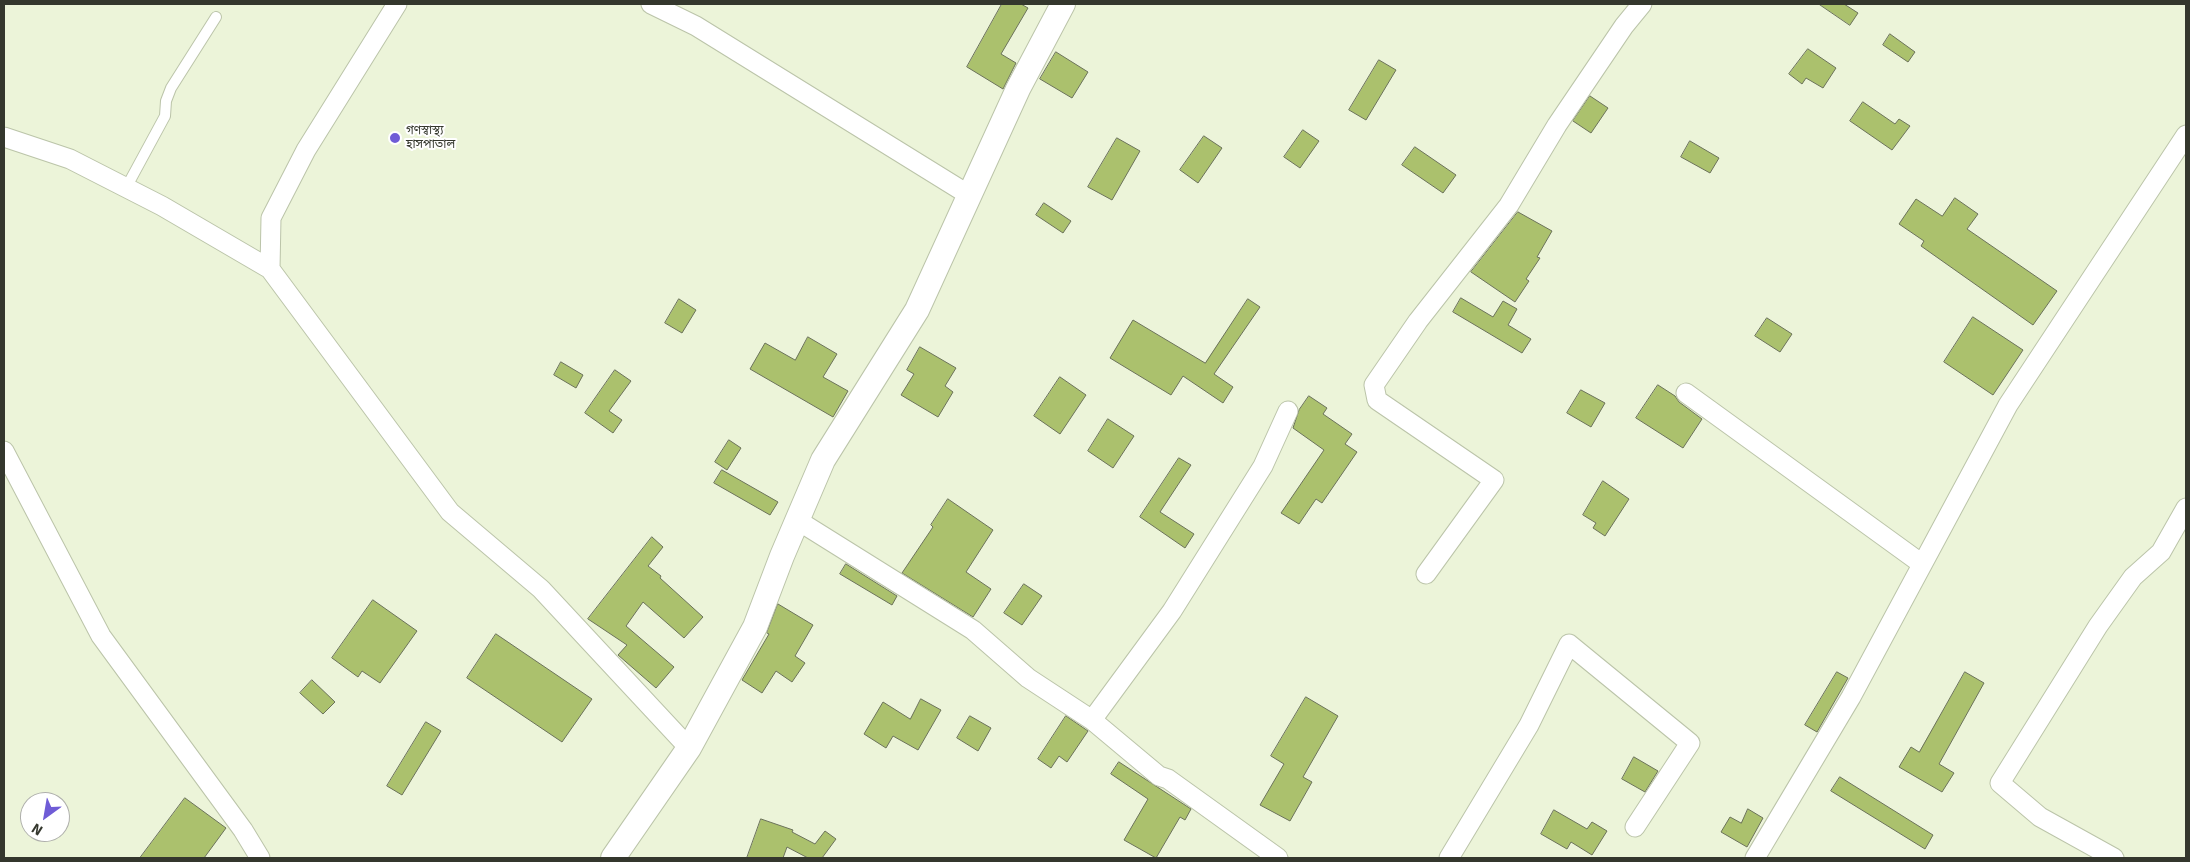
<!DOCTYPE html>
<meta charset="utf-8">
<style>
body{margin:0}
#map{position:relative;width:2190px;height:862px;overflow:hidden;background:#ecf4d9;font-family:Signika,sans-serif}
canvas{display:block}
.frame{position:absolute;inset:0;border:5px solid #34372d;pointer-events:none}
.north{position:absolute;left:20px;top:792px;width:50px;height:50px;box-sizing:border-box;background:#fff;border:1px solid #aeafab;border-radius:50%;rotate:212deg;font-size:14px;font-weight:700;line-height:20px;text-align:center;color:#34372d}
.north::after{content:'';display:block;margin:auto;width:18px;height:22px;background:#6f5cd6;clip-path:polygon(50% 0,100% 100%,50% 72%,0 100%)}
</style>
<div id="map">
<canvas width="2190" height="862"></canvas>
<div class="frame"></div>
<div class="north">N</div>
</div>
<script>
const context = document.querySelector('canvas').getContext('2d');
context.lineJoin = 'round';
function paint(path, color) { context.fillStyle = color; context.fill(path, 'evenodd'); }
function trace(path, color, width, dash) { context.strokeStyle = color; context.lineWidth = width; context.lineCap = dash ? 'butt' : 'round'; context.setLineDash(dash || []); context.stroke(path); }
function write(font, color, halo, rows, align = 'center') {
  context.font = font + ' Signika,"Noto Sans Bengali",sans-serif'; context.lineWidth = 4; context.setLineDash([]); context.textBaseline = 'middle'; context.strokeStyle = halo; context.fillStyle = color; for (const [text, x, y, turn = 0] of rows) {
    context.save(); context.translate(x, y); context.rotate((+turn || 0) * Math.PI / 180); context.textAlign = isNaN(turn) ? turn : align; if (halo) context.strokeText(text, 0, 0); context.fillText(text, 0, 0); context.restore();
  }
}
const building = new Path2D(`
 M 1002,4 L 1021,4 L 1028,8 L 1001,54 L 1016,63 L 1003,89 L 967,67 Z
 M 1819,4 L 1844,4 L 1858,13 L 1850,25 Z
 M 1890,34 L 1915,52 L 1908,62 L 1883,45 Z
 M 1808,49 L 1836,68 L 1823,88 L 1806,78 L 1802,84 L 1789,74 Z
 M 1056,52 L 1088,72 L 1072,98 L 1040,79 Z
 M 1379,60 L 1396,70 L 1366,120 L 1349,110 Z
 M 1590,96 L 1608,108 L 1591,133 L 1573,121 Z
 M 1863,102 L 1895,124 L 1899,119 L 1910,126 L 1892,150 L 1850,121 Z
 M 1303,130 L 1319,141 L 1300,168 L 1284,157 Z
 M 1204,136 L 1222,148 L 1198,183 L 1180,170 Z
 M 1117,138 L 1140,151 L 1112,200 L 1088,187 Z
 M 1690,141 L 1719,158 L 1710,173 L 1681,157 Z
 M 1415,147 L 1456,175 L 1443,193 L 1402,165 Z
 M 1955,198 L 1978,214 L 1967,229 L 2057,291 L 2033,325 L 1921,246 L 1924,241 L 1899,224 L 1916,199 L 1942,216 Z
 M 1044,203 L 1071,221 L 1063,233 L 1036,215 Z
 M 1518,212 L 1552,231 L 1537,257 L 1540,258 L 1526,279 L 1529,281 L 1515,302 L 1471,272 Z
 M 1461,298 L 1493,317 L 1503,301 L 1517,309 L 1508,325 L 1531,339 L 1522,353 L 1453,312 Z
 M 679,299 L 696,310 L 682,333 L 665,323 Z
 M 1248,299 L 1260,307 L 1214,374 L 1233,387 L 1223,403 L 1183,376 L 1171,395 L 1110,358 L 1133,320 L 1205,363 Z
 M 1973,317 L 2023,350 L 1993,395 L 1944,362 Z
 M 1767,318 L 1792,334 L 1780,352 L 1755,336 Z
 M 808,337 L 837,354 L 823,377 L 848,391 L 833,417 L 750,369 L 765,343 L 795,360 Z
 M 920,347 L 956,368 L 945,386 L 953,392 L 938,417 L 901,395 L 914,374 L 907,370 Z
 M 561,362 L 583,375 L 576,388 L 554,375 Z
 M 615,370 L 631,381 L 609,411 L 622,420 L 613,433 L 585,413 Z
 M 1060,377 L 1086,395 L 1060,434 L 1034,416 Z
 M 1658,385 L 1675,396 L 1679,402 L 1702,419 L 1683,448 L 1636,418 Z
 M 1581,390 L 1605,403 L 1591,427 L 1567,413 Z
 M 1309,396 L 1327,408 L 1323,414 L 1352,434 L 1345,444 L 1357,452 L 1322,503 L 1316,499 L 1299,524 L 1281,513 L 1324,450 L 1293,428 L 1299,410 Z
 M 1108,419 L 1134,436 L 1113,468 L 1088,451 Z
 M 729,440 L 741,448 L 727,470 L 715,462 Z
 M 1179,458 L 1191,465 L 1160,512 L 1194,534 L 1185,548 L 1140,517 Z
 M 722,470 L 778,502 L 770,515 L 714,483 Z
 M 1603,481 L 1629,499 L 1605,536 L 1593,528 L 1596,523 L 1583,515 Z
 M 948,499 L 993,530 L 966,572 L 991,589 L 973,617 L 902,573 L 933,527 L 931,525 Z
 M 652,537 L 663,547 L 648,566 L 661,576 L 660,578 L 703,617 L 684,638 L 643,602 L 626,626 L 674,667 L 656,688 L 618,655 L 627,645 L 588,619 Z
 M 846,564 L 897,596 L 892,605 L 840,574 Z
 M 1024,584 L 1042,596 L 1022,625 L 1004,613 Z
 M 373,600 L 417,631 L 380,683 L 362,671 L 358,677 L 332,658 Z
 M 778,604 L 813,625 L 795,656 L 805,663 L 792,682 L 776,671 L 762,693 L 742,680 L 769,634 L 767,633 Z
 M 496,634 L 592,699 L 562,742 L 467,678 Z
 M 1837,672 L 1848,678 L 1817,732 L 1805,725 Z
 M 1965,672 L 1984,683 L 1939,764 L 1954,773 L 1942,792 L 1899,767 L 1911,747 L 1919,752 Z
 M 312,680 L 335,702 L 323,714 L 300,693 Z
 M 1306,697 L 1338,716 L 1303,777 L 1312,782 L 1290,821 L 1260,805 L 1284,764 L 1271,756 Z
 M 921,699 L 941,710 L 918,750 L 893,736 L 886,748 L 864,734 L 883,702 L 910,719 Z
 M 970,716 L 991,728 L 978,751 L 957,738 Z
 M 1066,716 L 1088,731 L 1067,762 L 1059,756 L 1051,768 L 1038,759 Z
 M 426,722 L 441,731 L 402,795 L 387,786 Z
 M 1634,757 L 1658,771 L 1645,792 L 1622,779 Z
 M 1119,762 L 1191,809 L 1185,820 L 1180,817 L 1156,858 L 1124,840 L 1148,799 L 1111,774 Z
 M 1840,777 L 1933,835 L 1925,849 L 1831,791 Z
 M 185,798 L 226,828 L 204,858 L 140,858 Z
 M 1748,809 L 1763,818 L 1747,847 L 1721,832 L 1730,817 L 1741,823 Z
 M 1554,810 L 1587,829 L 1592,822 L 1607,831 L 1592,855 L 1571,842 L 1567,849 L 1541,834 Z
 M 761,819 L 793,830 L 792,832 L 815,844 L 825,831 L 836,839 L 822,858 L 808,858 L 787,847 L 783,858 L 747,858 Z`);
paint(building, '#abc16d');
trace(building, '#6b725a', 1);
const service = new Path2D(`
 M 126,188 L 165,116 L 166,101 L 171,88 L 216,17`);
const minor = new Path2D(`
 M 651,4 L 696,26 L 969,195
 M 4,137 L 70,159 L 162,206 L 270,269 L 450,512 L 541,589 L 689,748
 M 270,269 L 271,218 L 306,150 L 397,4
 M 1686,393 L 1922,564
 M 4,451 L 101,636 L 243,830 L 260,858
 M 797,520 L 973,630 L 1028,678 L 1092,720 L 1159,776 L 1168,779 L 1278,858
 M 1426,574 L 1494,480 L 1377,400 L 1374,385 L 1418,321 L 1509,205 L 1557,125 L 1624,26 L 1642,4
 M 1092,720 L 1172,611 L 1263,466 L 1288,411
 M 1449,858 L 1529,725 L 1569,644 L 1690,743 L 1635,827
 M 1755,858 L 1851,697 L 2008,405 L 2186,135
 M 2114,858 L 2040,817 L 2000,783 L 2098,626 L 2133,577 L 2161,552 L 2186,508`);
const tertiary = new Path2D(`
 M 613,858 L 689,748 L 755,627 L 782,556 L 823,460 L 917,310 L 1018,89 L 1063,4`);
trace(service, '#bbc4a9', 12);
trace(minor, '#bbc4a9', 21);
trace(tertiary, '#bbc4a9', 26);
trace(service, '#fff', 10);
trace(minor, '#fff', 19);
trace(tertiary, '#fff', 24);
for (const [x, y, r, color] of [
 [395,138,6,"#6f5cd6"]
]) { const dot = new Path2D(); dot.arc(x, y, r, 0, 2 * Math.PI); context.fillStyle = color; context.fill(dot); trace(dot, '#fff', 2); }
write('12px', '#34372d', '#fff', [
 ["গণস্বাস্থ্য",406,131],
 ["হাসপাতাল",406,145]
], 'left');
</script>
